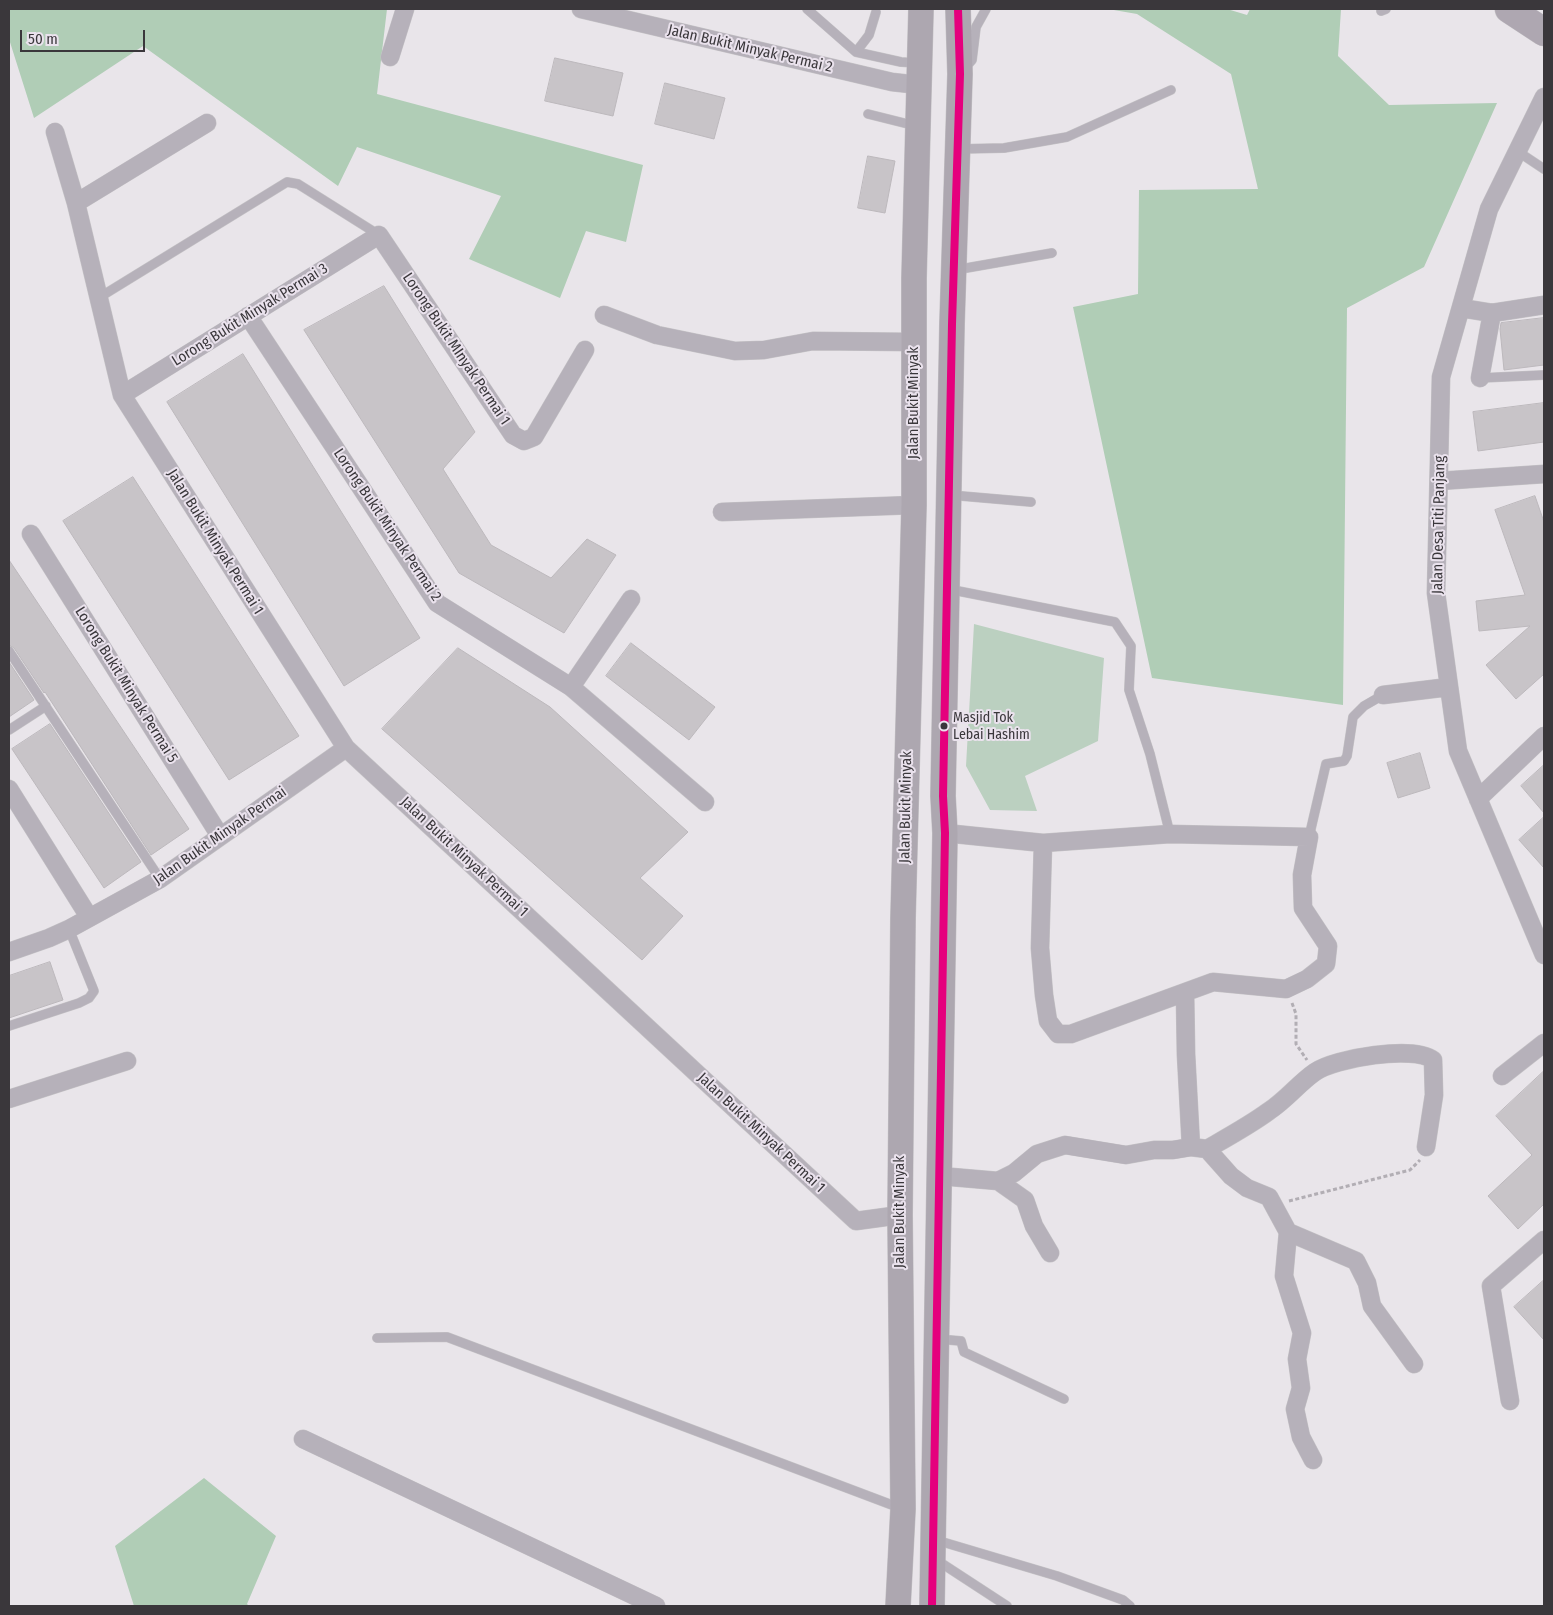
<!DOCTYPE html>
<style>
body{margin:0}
#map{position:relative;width:1553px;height:1615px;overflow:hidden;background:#e9e5ea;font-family:"Fira Sans Condensed",sans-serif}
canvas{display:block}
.frame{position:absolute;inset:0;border:10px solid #3a373b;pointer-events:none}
.scale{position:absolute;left:20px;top:30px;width:125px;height:22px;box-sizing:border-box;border:2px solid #3a373b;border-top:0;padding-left:6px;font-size:15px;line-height:18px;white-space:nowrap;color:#3a373b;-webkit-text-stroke:4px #eae2ed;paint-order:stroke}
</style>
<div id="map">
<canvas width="1553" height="1615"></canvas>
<div class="frame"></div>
<div class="scale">50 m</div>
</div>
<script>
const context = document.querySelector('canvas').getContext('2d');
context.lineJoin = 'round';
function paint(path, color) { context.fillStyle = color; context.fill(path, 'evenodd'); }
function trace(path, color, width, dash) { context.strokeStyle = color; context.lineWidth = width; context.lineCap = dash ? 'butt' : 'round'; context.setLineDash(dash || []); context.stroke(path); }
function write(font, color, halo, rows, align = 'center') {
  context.font = font + ' "Fira Sans Condensed",sans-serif'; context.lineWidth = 4; context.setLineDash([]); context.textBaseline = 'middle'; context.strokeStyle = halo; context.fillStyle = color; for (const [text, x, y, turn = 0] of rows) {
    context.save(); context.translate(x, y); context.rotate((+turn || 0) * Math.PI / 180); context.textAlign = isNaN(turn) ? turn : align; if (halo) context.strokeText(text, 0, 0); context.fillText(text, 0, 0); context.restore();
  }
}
paint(new Path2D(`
 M 974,624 L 1104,658 L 1098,741 L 1025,776 L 1037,811 L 990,810 L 966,766 Z`), '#bbd0c0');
paint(new Path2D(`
 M 9,9 L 387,9 L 377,94 L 643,165 L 626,242 L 586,231 L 560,298 L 469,259 L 501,196 L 357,147 L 338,186 L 143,46 L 34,118 L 9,39 Z
 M 1108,9 L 1227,9 L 1247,15 L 1250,9 L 1341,9 L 1338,56 L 1389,105 L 1497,103 L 1424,267 L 1347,308 L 1343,705 L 1152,678 L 1073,307 L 1138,294 L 1139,190 L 1258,189 L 1231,74 L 1137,14 Z
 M 204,1478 L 276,1536 L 247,1604 L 249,1606 L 134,1606 L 115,1546 Z`), '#b0cdb6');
const building = new Path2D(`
 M 555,58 L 623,73 L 613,116 L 545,101 Z
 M 665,83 L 725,98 L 714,139 L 655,124 Z
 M 868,156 L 895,161 L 885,213 L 858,208 Z
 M 384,286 L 475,432 L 443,469 L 491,545 L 551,578 L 587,539 L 616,555 L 564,633 L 459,573 L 304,330 Z
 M 1544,318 L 1544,365 L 1504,370 L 1500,329 L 1501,323 Z
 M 243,354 L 420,638 L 344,686 L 167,402 Z
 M 1544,403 L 1544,442 L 1478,451 L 1473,412 Z
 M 133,477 L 299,736 L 229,780 L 63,521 Z
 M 1535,496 L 1544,522 L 1544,674 L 1516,699 L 1486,665 L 1530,626 L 1479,631 L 1476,601 L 1525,595 L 1495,510 Z
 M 9,560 L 189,829 L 151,855 L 45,692 L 44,693 L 14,648 L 9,645 Z
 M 631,643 L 715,707 L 689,740 L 606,676 Z
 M 458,648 L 550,707 L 688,832 L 640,878 L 683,916 L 642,960 L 382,729 Z
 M 9,662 L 34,700 L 9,717 Z
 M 50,724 L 141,862 L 104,888 L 12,749 Z
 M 1420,753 L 1430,788 L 1398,798 L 1387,763 Z
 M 1544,765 L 1544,813 L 1521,786 Z
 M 1544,817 L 1544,868 L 1519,840 Z
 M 50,962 L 63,1000 L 9,1018 L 9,976 Z
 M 1544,1071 L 1544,1204 L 1518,1229 L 1488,1196 L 1532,1155 L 1496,1116 Z
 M 1544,1280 L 1544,1340 L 1514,1307 Z`);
paint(building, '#c8c4c8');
trace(building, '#bcb8bc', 1);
const service = new Path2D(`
 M 807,9 L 856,52 L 901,62 L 917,63
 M 1381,11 L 1386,9
 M 856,52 L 869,35 L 876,12
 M 965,68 L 972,60 L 976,27 L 986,9
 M 868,114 L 916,126
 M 958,149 L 1004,148 L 1067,137 L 1171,90
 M 1517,151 L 1544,169
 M 955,270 L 1052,253
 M 100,297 L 287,182 L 298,184 L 379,235
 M 1480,378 L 1544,375
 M 950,495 L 1031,502
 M 948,589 L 1115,622 L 1131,646 L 1129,690 L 1150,754 L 1170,834
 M 9,651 L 160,879
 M 9,730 L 46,706
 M 1309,837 L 1326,764 L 1344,761 L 1347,756 L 1353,717 L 1364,706 L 1383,695
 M 9,1026 L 79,1003 L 89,998 L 94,991 L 69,929
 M 377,1338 L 447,1337 L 900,1508
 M 938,1339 L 961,1341 L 964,1352 L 1064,1399
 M 936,1540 L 1057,1576 L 1123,1600 L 1130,1606
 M 935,1559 L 1007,1606`);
const minor = new Path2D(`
 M 581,9 L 892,82 L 919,85
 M 390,57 L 405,9
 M 1544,97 L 1489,209 L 1441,377 L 1436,593 L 1458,751 L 1544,955
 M 55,132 L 76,203 L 122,395 L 346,748 L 856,1221 L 900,1215
 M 76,203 L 207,123
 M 1461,308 L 1492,313 L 1544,305
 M 604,315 L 657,335 L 735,351 L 764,350 L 813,341 L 914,342
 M 248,316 L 437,603 L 571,687 L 705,802
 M 1480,378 L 1492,313
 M 122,395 L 379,235 L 513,435 L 524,441 L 534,437 L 585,350
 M 1439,481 L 1544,474
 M 722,512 L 914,505
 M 31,534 L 220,836
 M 571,687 L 631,599
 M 1383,695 L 1449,687
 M 9,789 L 89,917
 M 1478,799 L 1544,736
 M 945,833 L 1043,843 L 1170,834 L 1309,837 L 1302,875 L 1303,908 L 1328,946 L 1326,964 L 1307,979 L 1286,989 L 1213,982 L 1071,1034 L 1058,1034 L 1048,1021 L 1044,995 L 1040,948 L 1043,843
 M 9,952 L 49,938 L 69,929 L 160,879 L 346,748
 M 1185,993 L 1186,1054 L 1191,1147
 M 1502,1076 L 1544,1043
 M 9,1099 L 127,1061
 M 1207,1149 C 1228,1137 1250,1125 1269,1111 C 1286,1100 1299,1083 1315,1072 C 1335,1058 1414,1045 1433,1060 L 1434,1095 L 1426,1147
 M 940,1176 L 998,1181 L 1025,1200 L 1034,1226 L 1050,1253
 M 998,1181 L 1014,1173 L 1037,1154 L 1065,1145 L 1126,1155 L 1154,1150 L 1173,1150 L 1191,1147 L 1207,1149 L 1231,1176 L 1247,1188 L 1269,1197 L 1288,1232 L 1284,1276 L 1302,1333 L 1297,1359 L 1301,1388 L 1295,1409 L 1301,1437 L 1313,1460
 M 1288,1232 L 1356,1261 L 1367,1283 L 1372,1306 L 1414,1364
 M 1510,1401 L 1491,1286 L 1544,1240
 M 303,1439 L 656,1606`);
const secondary = new Path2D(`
 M 898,1606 L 903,1509 L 900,1215 L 903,918 L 914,505 L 914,278 L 921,9
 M 932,1606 L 945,833 L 943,796 L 952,324 L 960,74 L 958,9`);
const trunk = new Path2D(`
 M 1509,9 L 1544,32`);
trace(service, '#c5c3c6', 10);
trace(minor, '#c5c3c6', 19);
trace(secondary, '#c5c3c6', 26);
trace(trunk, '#c5c3c6', 29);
trace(new Path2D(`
 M 1292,1003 L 1296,1014 L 1296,1044 L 1307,1060
 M 1289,1201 L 1410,1170 L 1420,1160`), '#b2aeb4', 3, [4, 2.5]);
trace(service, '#b6b1ba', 9);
trace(minor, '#b6b1ba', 18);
trace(secondary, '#ada7b0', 25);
trace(trunk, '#aea7b1', 28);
trace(new Path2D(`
 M 932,1606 L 945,833 L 943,796 L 952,324 L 960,74 L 958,9`), '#e5007d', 8);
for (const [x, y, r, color] of [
 [944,726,4.5,"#3a373b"]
]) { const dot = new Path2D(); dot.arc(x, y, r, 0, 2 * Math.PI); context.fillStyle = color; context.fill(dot); trace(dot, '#eae2ed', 2); }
write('14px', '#3a373b', '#eae2ed', [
 ["Masjid Tok",953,718],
 ["Lebai Hashim",953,735]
], 'left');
write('15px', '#3a373b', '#eae2ed', [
 ["Jalan Bukit Minyak Permai 2",750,49,13],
 ["Lorong Bukit Minyak Permai 3",250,315,-32],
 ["Lorong Bukit MInyak Permai 1",456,349,56],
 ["Jalan Bukit Minyak",914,403,-90],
 ["Lorong Bukit Minyak Permai 2",387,525,56],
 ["Jalan Desa Titi Panjang",1439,525,-89],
 ["Jalan Bukit Minyak Permai 1",215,542,58],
 ["Lorong Bukit Minyak Permai 5",126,685,58],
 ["Jalan Bukit Minyak",906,807,-89],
 ["Jalan Bukit Minyak Permai",220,836,-35],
 ["Jalan Bukit Minyak Permai 1",464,857,43],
 ["Jalan Bukit Minyak Permai 1",761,1133,43],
 ["Jalan Bukit Minyak",900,1212,-90]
]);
</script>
